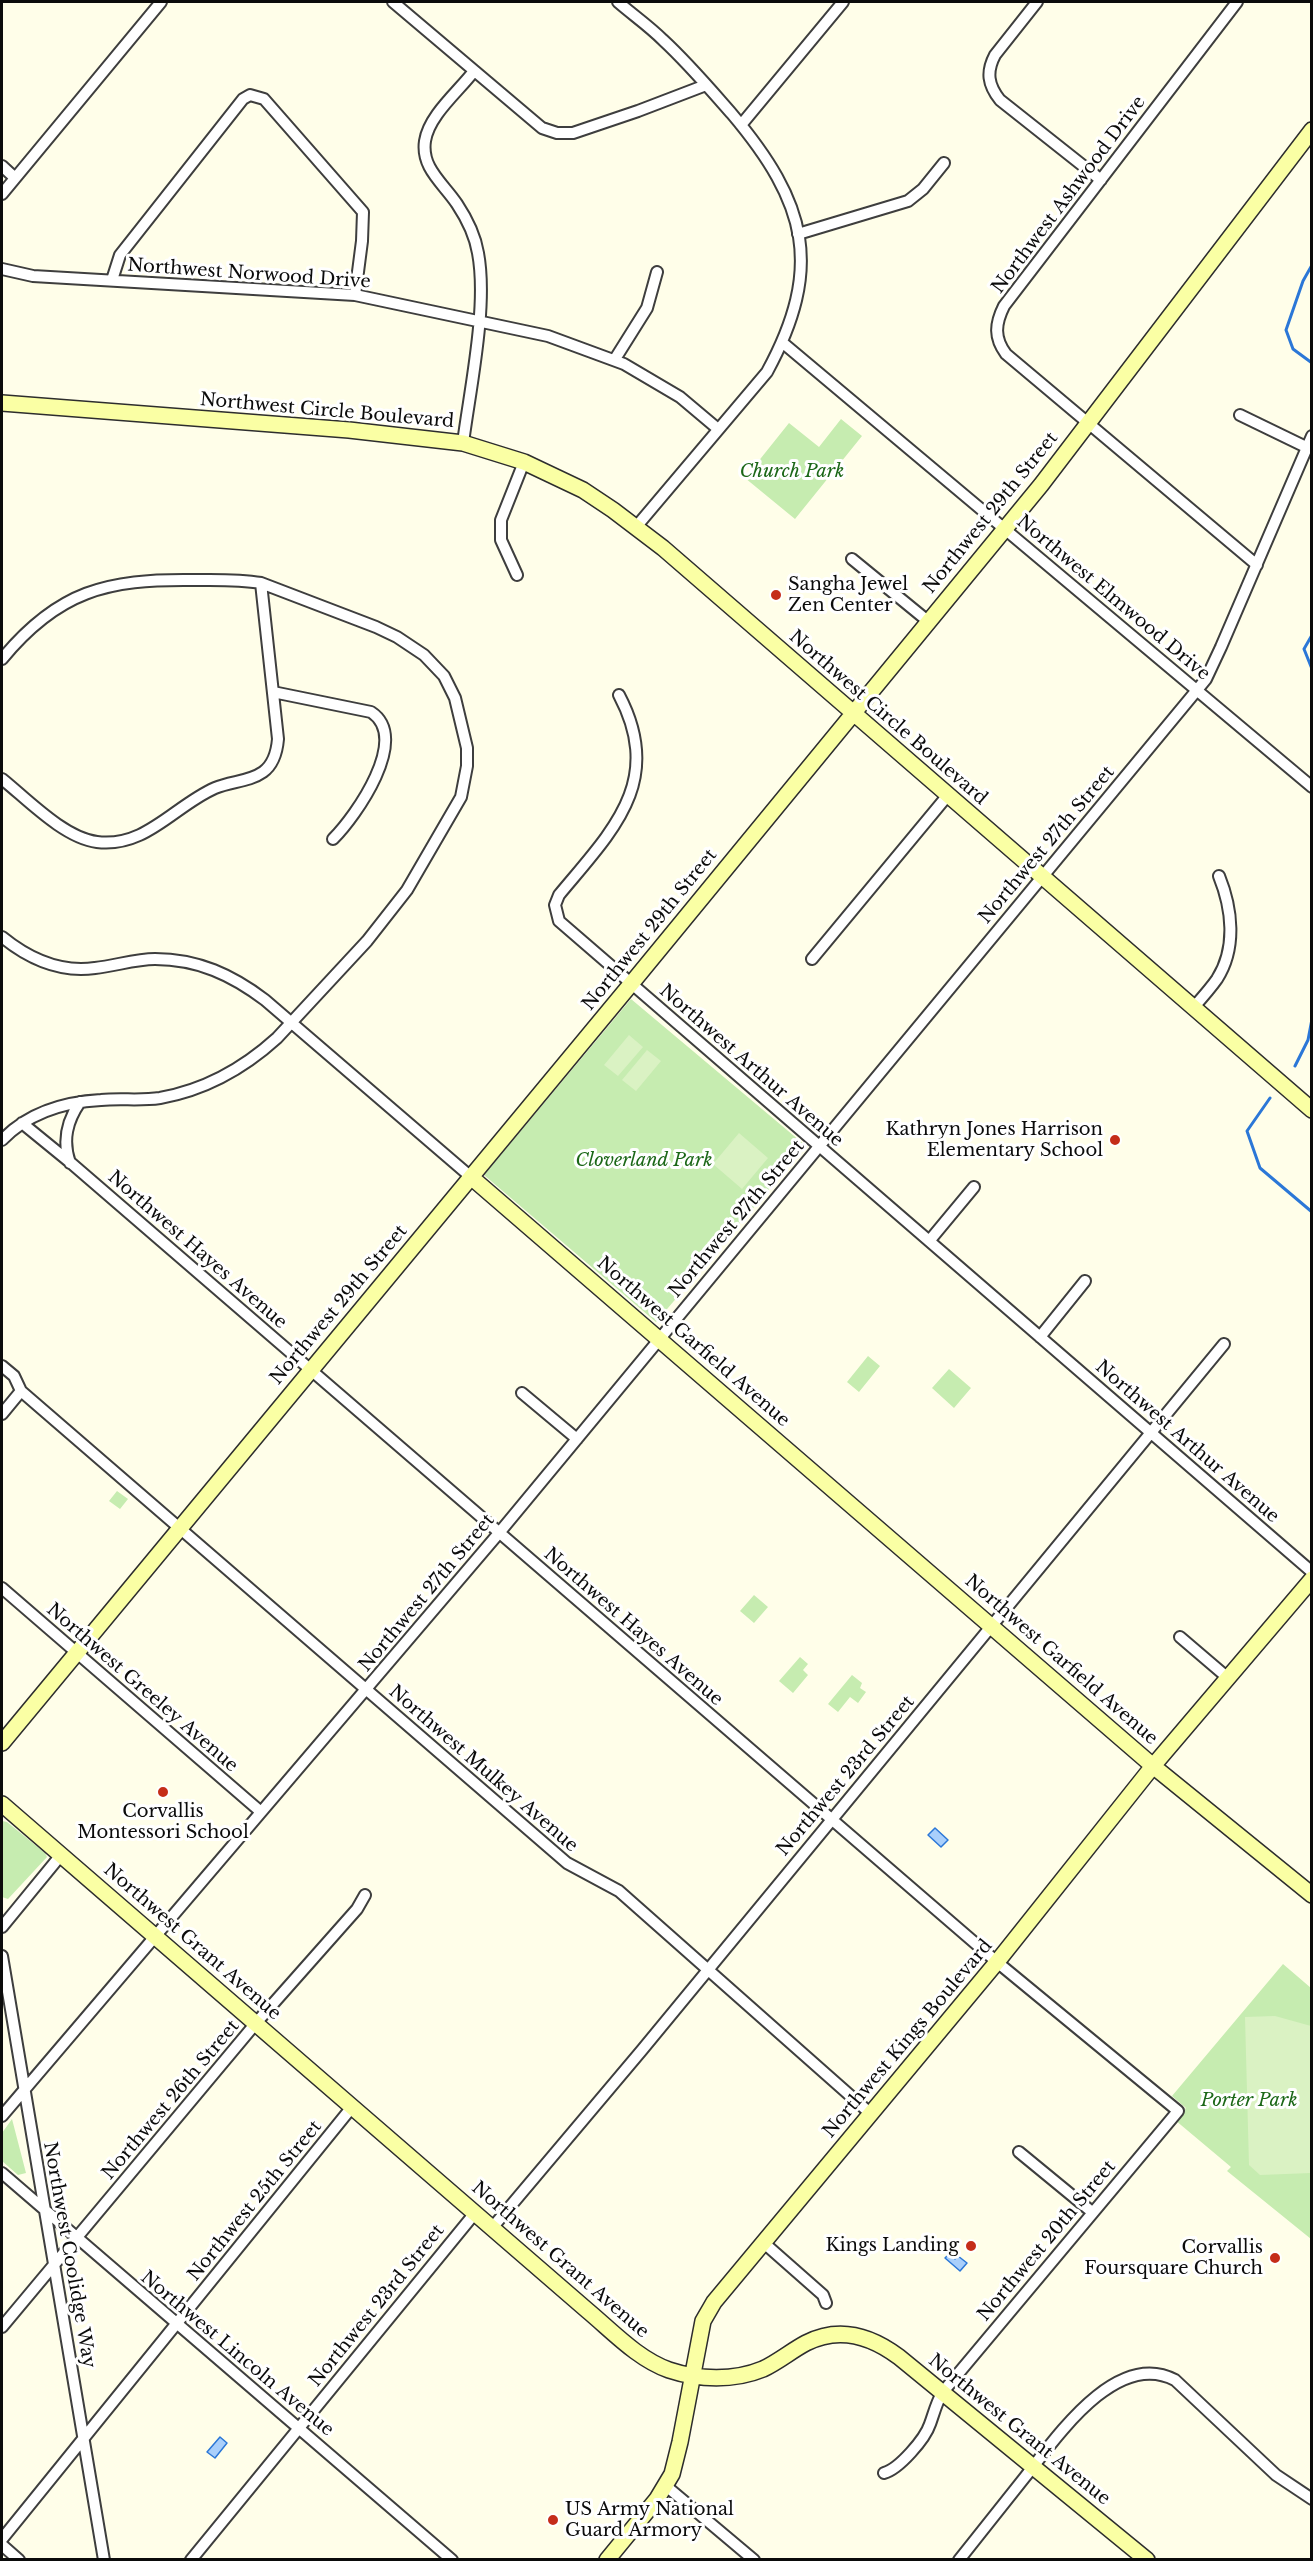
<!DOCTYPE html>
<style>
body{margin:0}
#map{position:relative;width:1313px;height:2561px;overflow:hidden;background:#fffee9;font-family:"Libre Baskerville",serif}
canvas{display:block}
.frame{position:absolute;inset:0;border:3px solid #0b0b0b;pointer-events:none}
</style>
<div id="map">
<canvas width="1313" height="2561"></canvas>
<div class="frame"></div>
</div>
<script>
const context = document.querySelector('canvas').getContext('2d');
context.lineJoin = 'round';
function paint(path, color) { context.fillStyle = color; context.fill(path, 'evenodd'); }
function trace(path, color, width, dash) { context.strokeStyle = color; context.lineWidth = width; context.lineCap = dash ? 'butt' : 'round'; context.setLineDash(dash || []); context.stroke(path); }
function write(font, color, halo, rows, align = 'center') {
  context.font = font + ' "Libre Baskerville",serif'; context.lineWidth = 6; context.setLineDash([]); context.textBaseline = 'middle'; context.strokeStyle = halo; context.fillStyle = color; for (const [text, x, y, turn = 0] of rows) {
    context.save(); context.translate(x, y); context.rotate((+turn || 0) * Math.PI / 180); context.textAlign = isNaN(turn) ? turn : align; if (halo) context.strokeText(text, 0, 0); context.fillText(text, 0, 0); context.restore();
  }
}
paint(new Path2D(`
 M 841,419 L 862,436 L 795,519 L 745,478 L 789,423 L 819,447 Z
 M 631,999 L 806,1146 L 656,1322 L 484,1175 Z
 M 868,1356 L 880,1366 L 859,1392 L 847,1382 Z
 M 949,1369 L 971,1388 L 954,1408 L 932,1388 Z
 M 117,1491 L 128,1499 L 120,1509 L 109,1501 Z
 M 754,1595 L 768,1607 L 754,1623 L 740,1611 Z
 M 800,1657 L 808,1664 L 803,1670 L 808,1675 L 793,1693 L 779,1681 Z
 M 852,1675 L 862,1683 L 860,1688 L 866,1692 L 858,1703 L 850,1697 L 838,1712 L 828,1704 Z
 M 2,1821 L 7,1822 L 45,1853 L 47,1857 L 8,1899 L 2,1897 Z
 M 1283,1964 L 1311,1988 L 1311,2239 L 1227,2171 L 1231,2167 L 1175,2120 L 1186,2108 L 1172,2096 Z
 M 12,2119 L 26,2173 L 18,2175 L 2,2161 L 2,2133 Z`), '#c6ecb0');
paint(new Path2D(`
 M 629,1035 L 643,1047 L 618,1076 L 604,1065 Z
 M 647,1050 L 661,1061 L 636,1091 L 622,1080 Z
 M 739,1133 L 768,1158 L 742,1189 L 713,1164 Z
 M 1275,2016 L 1311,2026 L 1311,2173 L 1260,2175 L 1249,2165 L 1245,2017 Z`), '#daf2c3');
const water = new Path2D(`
 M 935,1828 L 948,1840 L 941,1847 L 928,1835 Z
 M 949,2254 L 955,2259 L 958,2256 L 967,2263 L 960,2271 L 945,2258 Z
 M 220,2437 L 227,2443 L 215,2458 L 207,2452 Z`);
paint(water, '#a9cffb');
trace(water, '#2b77d7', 1.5);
trace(new Path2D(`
 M 1312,265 L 1303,281 L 1286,330 L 1293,349 L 1312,363
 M 1312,635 L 1304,649 L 1312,669
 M 1295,1066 L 1308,1040 L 1312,1019
 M 1270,1098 L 1247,1131 L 1260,1168 L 1312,1212`), '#2b77d7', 3);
const street = new Path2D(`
 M 393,2 L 542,128 L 557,133 L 573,133 L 638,111 L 706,85
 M 618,2 C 633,15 649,26 663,40 C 688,63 710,89 732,114 C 807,203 824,267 767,372 L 636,527
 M 1037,2 L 995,55 C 986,72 988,85 1000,100 L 1101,180
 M 1237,2 L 1004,306 C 995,324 994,338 1006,354 L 1257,565
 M 741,125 L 843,2
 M 2,166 L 15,178
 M 2,194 L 161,2
 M 798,234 L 908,201 L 923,189 L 944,163
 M 2,269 L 33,276 L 355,295 L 548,336 L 624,364 L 680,397 L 718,429
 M 112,280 L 120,255 L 243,99 L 250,95 L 264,99 L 363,212 L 362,241 L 355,295
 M 783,343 L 1312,787
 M 615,359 L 647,308 L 657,272
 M 1240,415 L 1306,447
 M 463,443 C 470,389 488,306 478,253 C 475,235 467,219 457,204 C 443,183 421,168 425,141 C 429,115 459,91 474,71
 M 852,559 L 929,622
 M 517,575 L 501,540 L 501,520 L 524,462
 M 2,659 C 58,591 107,579 192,580 C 215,580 238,579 261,583 L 376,627 L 397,637 L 424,655 L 444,676 L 455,698 L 467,748 L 467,766 L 461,797 L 407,890 L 367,941 L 277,1038 C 244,1068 205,1090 160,1098 C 140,1101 121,1098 101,1100 C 64,1102 28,1113 2,1140
 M 273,692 L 371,712 C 411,738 356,816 333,839
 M 619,695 C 665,782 612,831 559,895 L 555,905 L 559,921 L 1312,1572
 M 2,779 C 27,799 64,838 97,842 C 146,848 174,806 215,788 C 231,781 249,782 263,772 C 274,764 277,751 278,739 L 261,583
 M 2,937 C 29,959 60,973 95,968 C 115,966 135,959 155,959 C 198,959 232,975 265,1000 L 471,1177
 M 812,959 L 948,795
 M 1193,1008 C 1201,999 1210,989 1217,979 C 1237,948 1232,908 1219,876
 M 22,1123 L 71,1163 L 997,1962 L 1178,2111 L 942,2393 C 936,2404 934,2413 930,2424 C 925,2439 899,2469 884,2473
 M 70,1163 C 62,1140 67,1121 80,1102
 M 930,1240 L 974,1187
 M 1040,1337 L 1085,1281
 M 2,1366 L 14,1376 L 21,1391 L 567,1863 L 619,1891 L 871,2114
 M 522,1393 L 577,1439
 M 2,1414 L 21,1391
 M 2,1588 L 261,1812
 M 1180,1637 L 1228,1678
 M 2,1927 L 61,1855
 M 2,1956 L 104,2560
 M 2,2116 L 499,1533 L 1197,690 L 1206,679 L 1221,647 L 1312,436
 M 1019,2152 L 1092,2212
 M 2,2173 L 452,2560
 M 492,2228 L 642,2050 L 1224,1344
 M 764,2243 L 823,2295 L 826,2303
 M 2,2327 L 256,2023 L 357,1909 L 365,1895
 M 666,2486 L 754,2560
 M 2,2539 L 352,2107
 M 2,2545 L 19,2560
 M 191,2560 L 475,2213
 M 959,2560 C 981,2532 1003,2505 1025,2477 C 1056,2438 1116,2349 1175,2380 L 1276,2475 L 1312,2499`);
const secondary = new Path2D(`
 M 2,403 L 349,430 L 463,443 L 524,462 L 583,490 L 613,510 L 663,548 L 1312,1110
 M 471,1177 L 1153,1766 L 1312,1895
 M 2,1743 L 631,984 L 1041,485 L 1312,130
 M 2,1804 L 588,2311 C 613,2332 638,2359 669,2370 C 699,2380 734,2381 763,2369 C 778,2362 791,2351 806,2343 C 839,2326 871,2336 899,2357 L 1147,2560
 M 607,2560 L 657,2499 L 672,2474 L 680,2442 L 703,2321 L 714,2302 L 997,1962 L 1153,1766 L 1312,1579`);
trace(street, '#3e3e3e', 14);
trace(secondary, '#2d2d2d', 18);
trace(street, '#fff', 10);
trace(secondary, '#faffa4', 15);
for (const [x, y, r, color] of [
 [776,595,6,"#c52d19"],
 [1115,1140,6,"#c52d19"],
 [163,1792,6,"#c52d19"],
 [971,2246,6,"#c52d19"],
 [1275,2258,6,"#c52d19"],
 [553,2520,6,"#c52d19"]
]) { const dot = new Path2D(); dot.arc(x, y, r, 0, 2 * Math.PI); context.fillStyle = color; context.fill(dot); trace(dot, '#fff', 2); }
write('18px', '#0b0b0b', '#fff', [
 ["Northwest Ashwood Drive",1069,195,-53],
 ["Northwest Norwood Drive",249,274,4],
 ["Northwest Circle Boulevard",327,411,5],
 ["Northwest 29th Street",991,513,-51],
 ["Northwest Elmwood Drive",1113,598,40],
 ["Northwest Circle Boulevard",888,718,41],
 ["Northwest 27th Street",1047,845,-50],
 ["Northwest 29th Street",650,930,-51],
 ["Northwest Arthur Avenue",751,1066,41],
 ["Northwest 27th Street",737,1219,-50],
 ["Northwest Hayes Avenue",197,1250,41],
 ["Northwest 29th Street",339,1305,-50],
 ["Northwest Garfield Avenue",693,1342,41],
 ["Northwest Arthur Avenue",1187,1442,41],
 ["Northwest 27th Street",427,1593,-50],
 ["Northwest Hayes Avenue",633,1627,41],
 ["Northwest Garfield Avenue",1061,1660,41],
 ["Northwest Greeley Avenue",142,1688,41],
 ["Northwest Mulkey Avenue",483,1769,41],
 ["Northwest 23rd Street",846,1776,-50],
 ["Northwest Grant Avenue",192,1942,41],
 ["Northwest Kings Boulevard",908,2039,-50],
 ["Northwest 26th Street",171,2100,-50],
 ["Northwest 25th Street",255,2201,-51],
 ["Northwest 20th Street",1047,2241,-50],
 ["Northwest Coolidge Way",69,2255,80],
 ["Northwest Grant Avenue",560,2260,41],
 ["Northwest 23rd Street",377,2306,-51],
 ["Northwest Lincoln Avenue",237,2354,40],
 ["Northwest Grant Avenue",1019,2430,39]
]);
write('italic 18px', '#1b6717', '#fff', [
 ["Church Park",792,472],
 ["Cloverland Park",644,1161],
 ["Porter Park",1249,2101]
]);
write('18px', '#0b0b0b', '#fff', [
 ["Sangha Jewel",788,585,"left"],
 ["Zen Center",788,606,"left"],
 ["Kathryn Jones Harrison",1103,1130],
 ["Elementary School",1103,1151],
 ["Corvallis",163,1812,"center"],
 ["Montessori School",163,1833,"center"],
 ["Kings Landing",959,2246],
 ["Corvallis",1263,2248],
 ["Foursquare Church",1263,2269],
 ["US Army National",565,2510,"left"],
 ["Guard Armory",565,2531,"left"]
], 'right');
</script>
